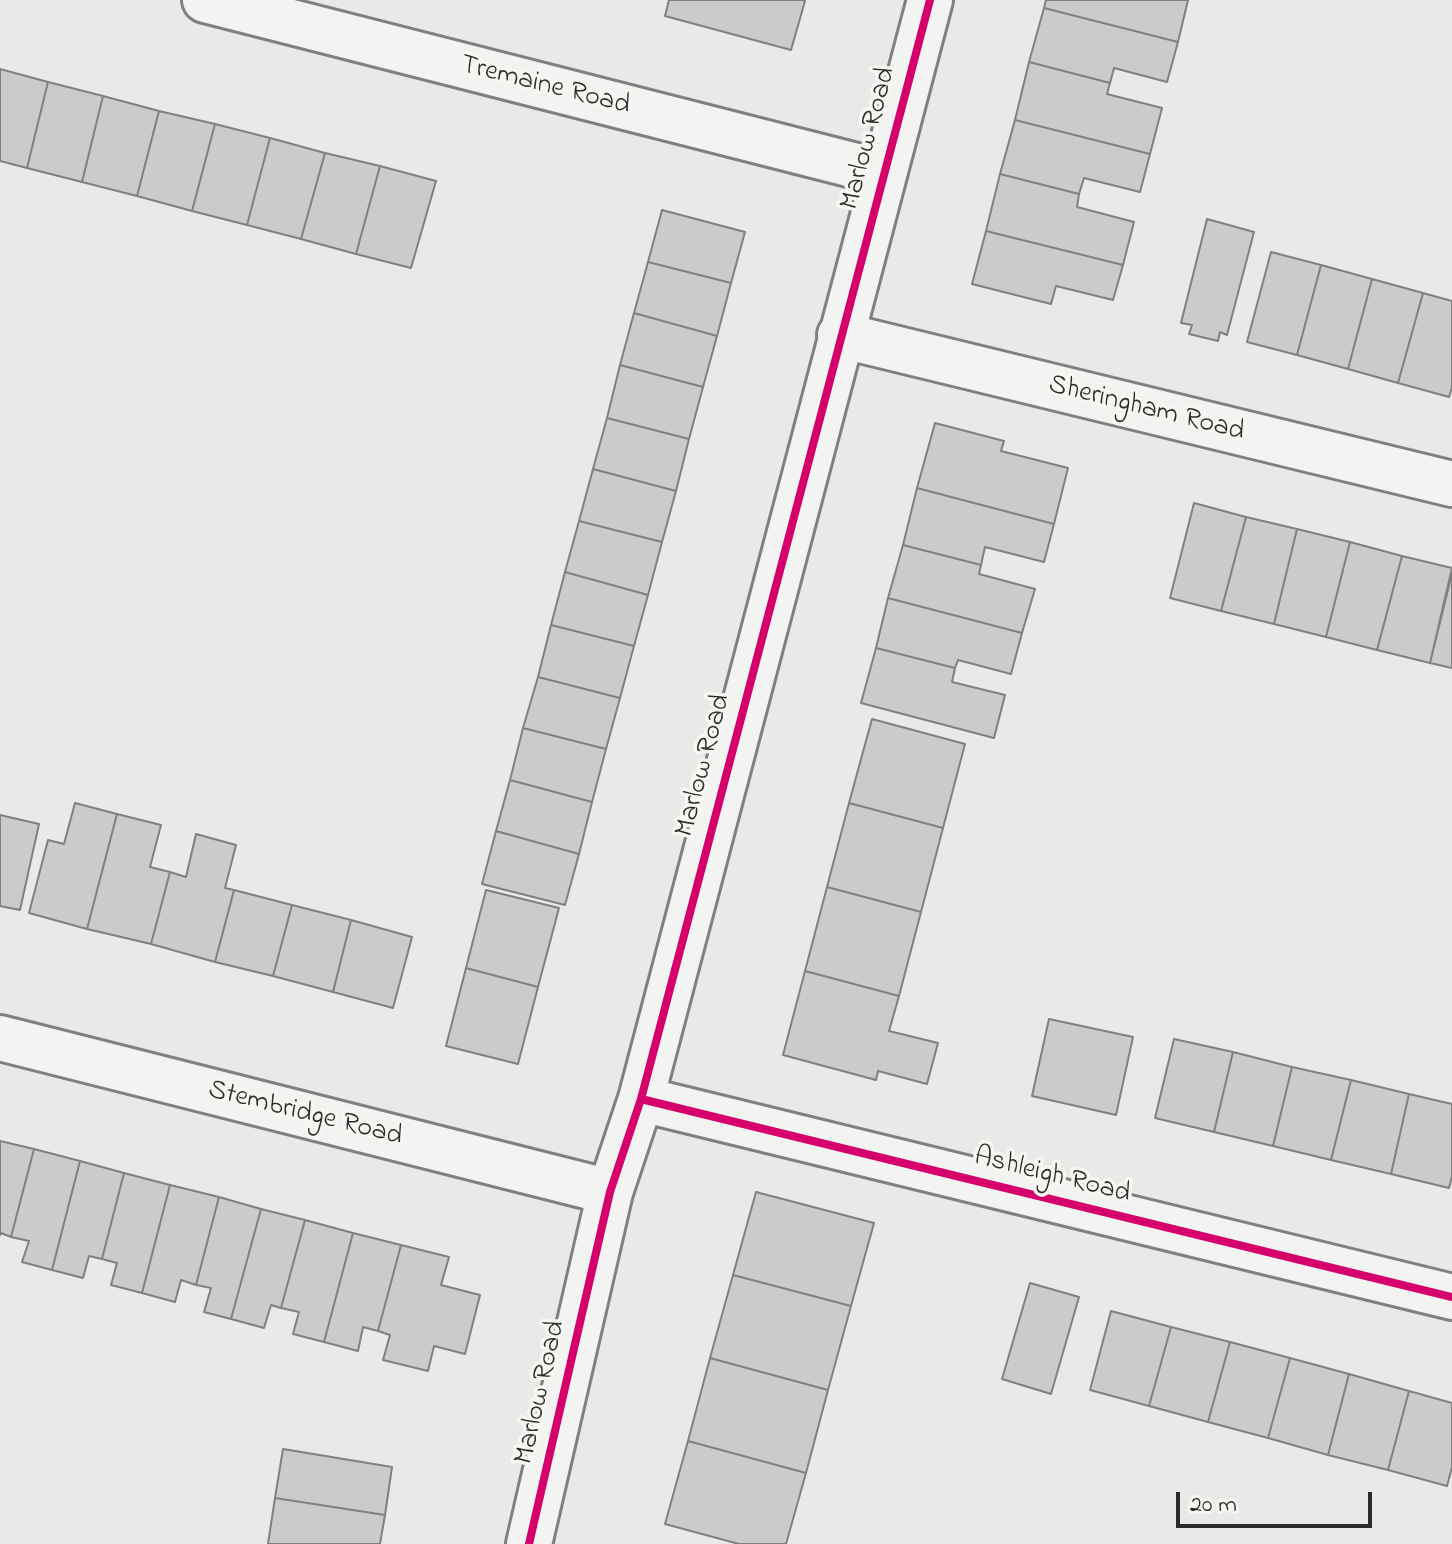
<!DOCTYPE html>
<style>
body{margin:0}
#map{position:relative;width:1452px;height:1544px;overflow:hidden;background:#e9e9e7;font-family:"Indie Flower",sans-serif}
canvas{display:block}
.scale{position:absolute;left:1176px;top:1492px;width:196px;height:36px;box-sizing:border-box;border:4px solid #2b2b2b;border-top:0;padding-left:10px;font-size:24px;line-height:28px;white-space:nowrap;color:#2b2b2b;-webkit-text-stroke:6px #f6f6f2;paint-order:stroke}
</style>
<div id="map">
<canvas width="1452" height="1544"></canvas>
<div class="scale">20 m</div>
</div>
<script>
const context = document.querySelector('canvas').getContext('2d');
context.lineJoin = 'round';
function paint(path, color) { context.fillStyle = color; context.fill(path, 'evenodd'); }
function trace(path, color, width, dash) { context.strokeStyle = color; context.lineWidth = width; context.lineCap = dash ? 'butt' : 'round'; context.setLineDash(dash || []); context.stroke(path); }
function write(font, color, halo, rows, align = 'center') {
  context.font = font + ' "Indie Flower",sans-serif'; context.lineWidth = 7; context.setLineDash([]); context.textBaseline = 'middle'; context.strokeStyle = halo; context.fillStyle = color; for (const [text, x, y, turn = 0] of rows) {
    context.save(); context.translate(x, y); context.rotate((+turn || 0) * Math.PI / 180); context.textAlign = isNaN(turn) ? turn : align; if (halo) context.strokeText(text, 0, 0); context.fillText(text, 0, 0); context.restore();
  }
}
const building = new Path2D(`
 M 669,0 L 803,0 L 805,1 L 791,50 L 665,16 Z
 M 1046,0 L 1188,0 L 1178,42 L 1044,8 Z
 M 1044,8 L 1178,42 L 1167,82 L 1114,68 L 1110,83 L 1029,62 Z
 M 1029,62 L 1110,83 L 1107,94 L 1162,108 L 1150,154 L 1015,120 Z
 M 0,69 L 48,82 L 27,168 L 0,161 Z
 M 48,82 L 103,96 L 82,182 L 27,168 Z
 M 103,96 L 159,111 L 137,196 L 82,182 Z
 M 159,111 L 215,124 L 192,211 L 137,196 Z
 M 1015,120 L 1150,154 L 1140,192 L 1084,178 L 1079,194 L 1000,174 Z
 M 215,124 L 270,138 L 247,225 L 192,211 Z
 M 270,138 L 325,153 L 301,239 L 247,225 Z
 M 325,153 L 380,166 L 356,254 L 301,239 Z
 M 380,166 L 436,181 L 411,268 L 356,254 Z
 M 1000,174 L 1079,194 L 1077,207 L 1134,222 L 1123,265 L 986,231 Z
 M 662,210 L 745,232 L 731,283 L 648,262 Z
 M 1207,219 L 1254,232 L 1227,335 L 1220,332 L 1218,341 L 1189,334 L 1192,325 L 1181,323 Z
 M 986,231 L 1123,265 L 1113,300 L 1056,286 L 1051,304 L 972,284 Z
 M 1271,252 L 1321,265 L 1297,355 L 1247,342 Z
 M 648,262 L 731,283 L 717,336 L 634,313 Z
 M 1321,265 L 1372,279 L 1348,369 L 1297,355 Z
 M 1372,279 L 1423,293 L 1398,383 L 1348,369 Z
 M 1423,293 L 1452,301 L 1452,387 L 1449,397 L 1398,383 Z
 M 634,313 L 717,336 L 703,387 L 620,365 Z
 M 620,365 L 703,387 L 689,439 L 607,418 Z
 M 607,418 L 689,439 L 676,491 L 593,469 Z
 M 935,423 L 1004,441 L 1001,451 L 1068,468 L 1054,524 L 917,488 Z
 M 593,469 L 676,491 L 662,542 L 579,521 Z
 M 917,488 L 1054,524 L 1044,562 L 985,547 L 981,565 L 903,545 Z
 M 1194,503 L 1246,517 L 1221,611 L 1170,598 Z
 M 1246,517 L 1297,529 L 1274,624 L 1221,611 Z
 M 579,521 L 662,542 L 648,595 L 565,572 Z
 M 1297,529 L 1350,542 L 1326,637 L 1274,624 Z
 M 1350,542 L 1402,556 L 1377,650 L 1326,637 Z
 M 903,545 L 981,565 L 979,574 L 1035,589 L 1022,633 L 888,598 Z
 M 1402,556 L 1452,568 L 1430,663 L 1377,650 Z
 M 565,572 L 648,595 L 634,646 L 551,625 Z
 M 1452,573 L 1452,668 L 1430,663 Z
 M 888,598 L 1022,633 L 1011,674 L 958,660 L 955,668 L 876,648 Z
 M 551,625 L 634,646 L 620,698 L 538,677 Z
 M 876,648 L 955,668 L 952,682 L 1005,695 L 994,738 L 861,703 Z
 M 538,677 L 620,698 L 606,749 L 523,728 Z
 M 872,719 L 965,744 L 943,828 L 849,803 Z
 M 523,728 L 606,749 L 592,802 L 510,780 Z
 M 510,780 L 592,802 L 579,854 L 496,831 Z
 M 75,803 L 117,814 L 87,929 L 29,913 L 48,840 L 64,844 Z
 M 849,803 L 943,828 L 921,912 L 827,887 Z
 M 117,814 L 161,825 L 150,867 L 170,872 L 151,944 L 87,929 Z
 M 0,815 L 39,824 L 20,910 L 0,906 Z
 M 496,831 L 579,854 L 565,905 L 482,884 Z
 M 196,834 L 236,845 L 225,888 L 234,890 L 215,962 L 151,944 L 170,872 L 186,877 Z
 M 827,887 L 921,912 L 899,996 L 805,971 Z
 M 234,890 L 292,905 L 273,976 L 215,962 Z
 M 486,890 L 559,908 L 538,987 L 466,968 Z
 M 292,905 L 351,920 L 333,992 L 273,976 Z
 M 351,920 L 412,937 L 393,1008 L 333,992 Z
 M 466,968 L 538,987 L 518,1064 L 446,1046 Z
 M 805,971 L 899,996 L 889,1031 L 938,1043 L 927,1084 L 878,1071 L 876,1080 L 783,1055 Z
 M 1049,1019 L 1133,1037 L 1116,1115 L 1032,1096 Z
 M 1174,1039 L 1233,1052 L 1214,1132 L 1155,1118 Z
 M 1233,1052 L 1292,1067 L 1273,1146 L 1214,1132 Z
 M 1292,1067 L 1351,1080 L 1331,1160 L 1273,1146 Z
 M 1351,1080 L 1409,1094 L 1391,1174 L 1331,1160 Z
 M 1409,1094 L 1452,1104 L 1452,1176 L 1449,1188 L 1391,1174 Z
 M 0,1141 L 34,1149 L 11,1237 L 1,1233 L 0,1235 Z
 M 34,1149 L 80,1161 L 52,1270 L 22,1262 L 29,1241 L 11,1237 Z
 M 80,1161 L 124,1173 L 102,1259 L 89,1256 L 83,1278 L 52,1270 Z
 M 124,1173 L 170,1185 L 142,1293 L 111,1285 L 117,1263 L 102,1259 Z
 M 170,1185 L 219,1197 L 196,1285 L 181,1280 L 175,1302 L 142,1293 Z
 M 756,1192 L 874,1223 L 851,1306 L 733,1275 Z
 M 219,1197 L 261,1209 L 231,1319 L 204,1312 L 211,1288 L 196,1285 Z
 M 261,1209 L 305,1220 L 281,1308 L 271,1305 L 264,1328 L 231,1319 Z
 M 305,1220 L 353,1233 L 324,1342 L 293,1334 L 299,1312 L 281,1308 Z
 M 353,1233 L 401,1245 L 378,1331 L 363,1327 L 358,1351 L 324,1342 Z
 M 401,1245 L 449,1257 L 441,1285 L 480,1295 L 465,1354 L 434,1346 L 428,1371 L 383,1360 L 390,1335 L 378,1331 Z
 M 733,1275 L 851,1306 L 828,1390 L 710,1358 Z
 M 1030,1283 L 1079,1297 L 1051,1394 L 1002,1379 Z
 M 1111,1311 L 1171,1327 L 1149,1406 L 1090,1390 Z
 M 1171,1327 L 1230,1342 L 1208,1422 L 1149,1406 Z
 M 1230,1342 L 1290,1358 L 1268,1438 L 1208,1422 Z
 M 710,1358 L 828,1390 L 806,1473 L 688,1441 Z
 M 1290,1358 L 1349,1374 L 1328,1455 L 1268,1438 Z
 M 1349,1374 L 1409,1391 L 1388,1470 L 1328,1455 Z
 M 1409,1391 L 1452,1403 L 1452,1467 L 1447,1486 L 1388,1470 Z
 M 688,1441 L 806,1473 L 786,1544 L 739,1544 L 665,1524 Z
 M 283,1449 L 392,1467 L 385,1515 L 275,1498 Z
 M 275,1498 L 385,1515 L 380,1544 L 268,1544 Z`);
paint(building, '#cbcbca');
trace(building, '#808080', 2);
const minor = new Path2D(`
 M 205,0 L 884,173
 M 840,335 L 1452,484
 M 0,1038 L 610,1192
 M 641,1099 L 1452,1297
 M 529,1544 L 610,1192 L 641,1099 L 930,0`);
trace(minor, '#808080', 50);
trace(minor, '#f3f3f1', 44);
trace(new Path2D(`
 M 641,1099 L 1452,1297
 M 529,1544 L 610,1192 L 641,1099 L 930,0`), '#d6006c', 8);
write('28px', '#2b2b2b', '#f6f6f2', [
 ["Tremaine Road",545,87,14],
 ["Marlow Road",870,139,-75],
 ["Sheringham Road",1146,410,14],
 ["Marlow Road",705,766,-75],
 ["Stembridge Road",305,1115,14],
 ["Ashleigh Road",1052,1177,14],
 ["Marlow Road",542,1393,-77]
]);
</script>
